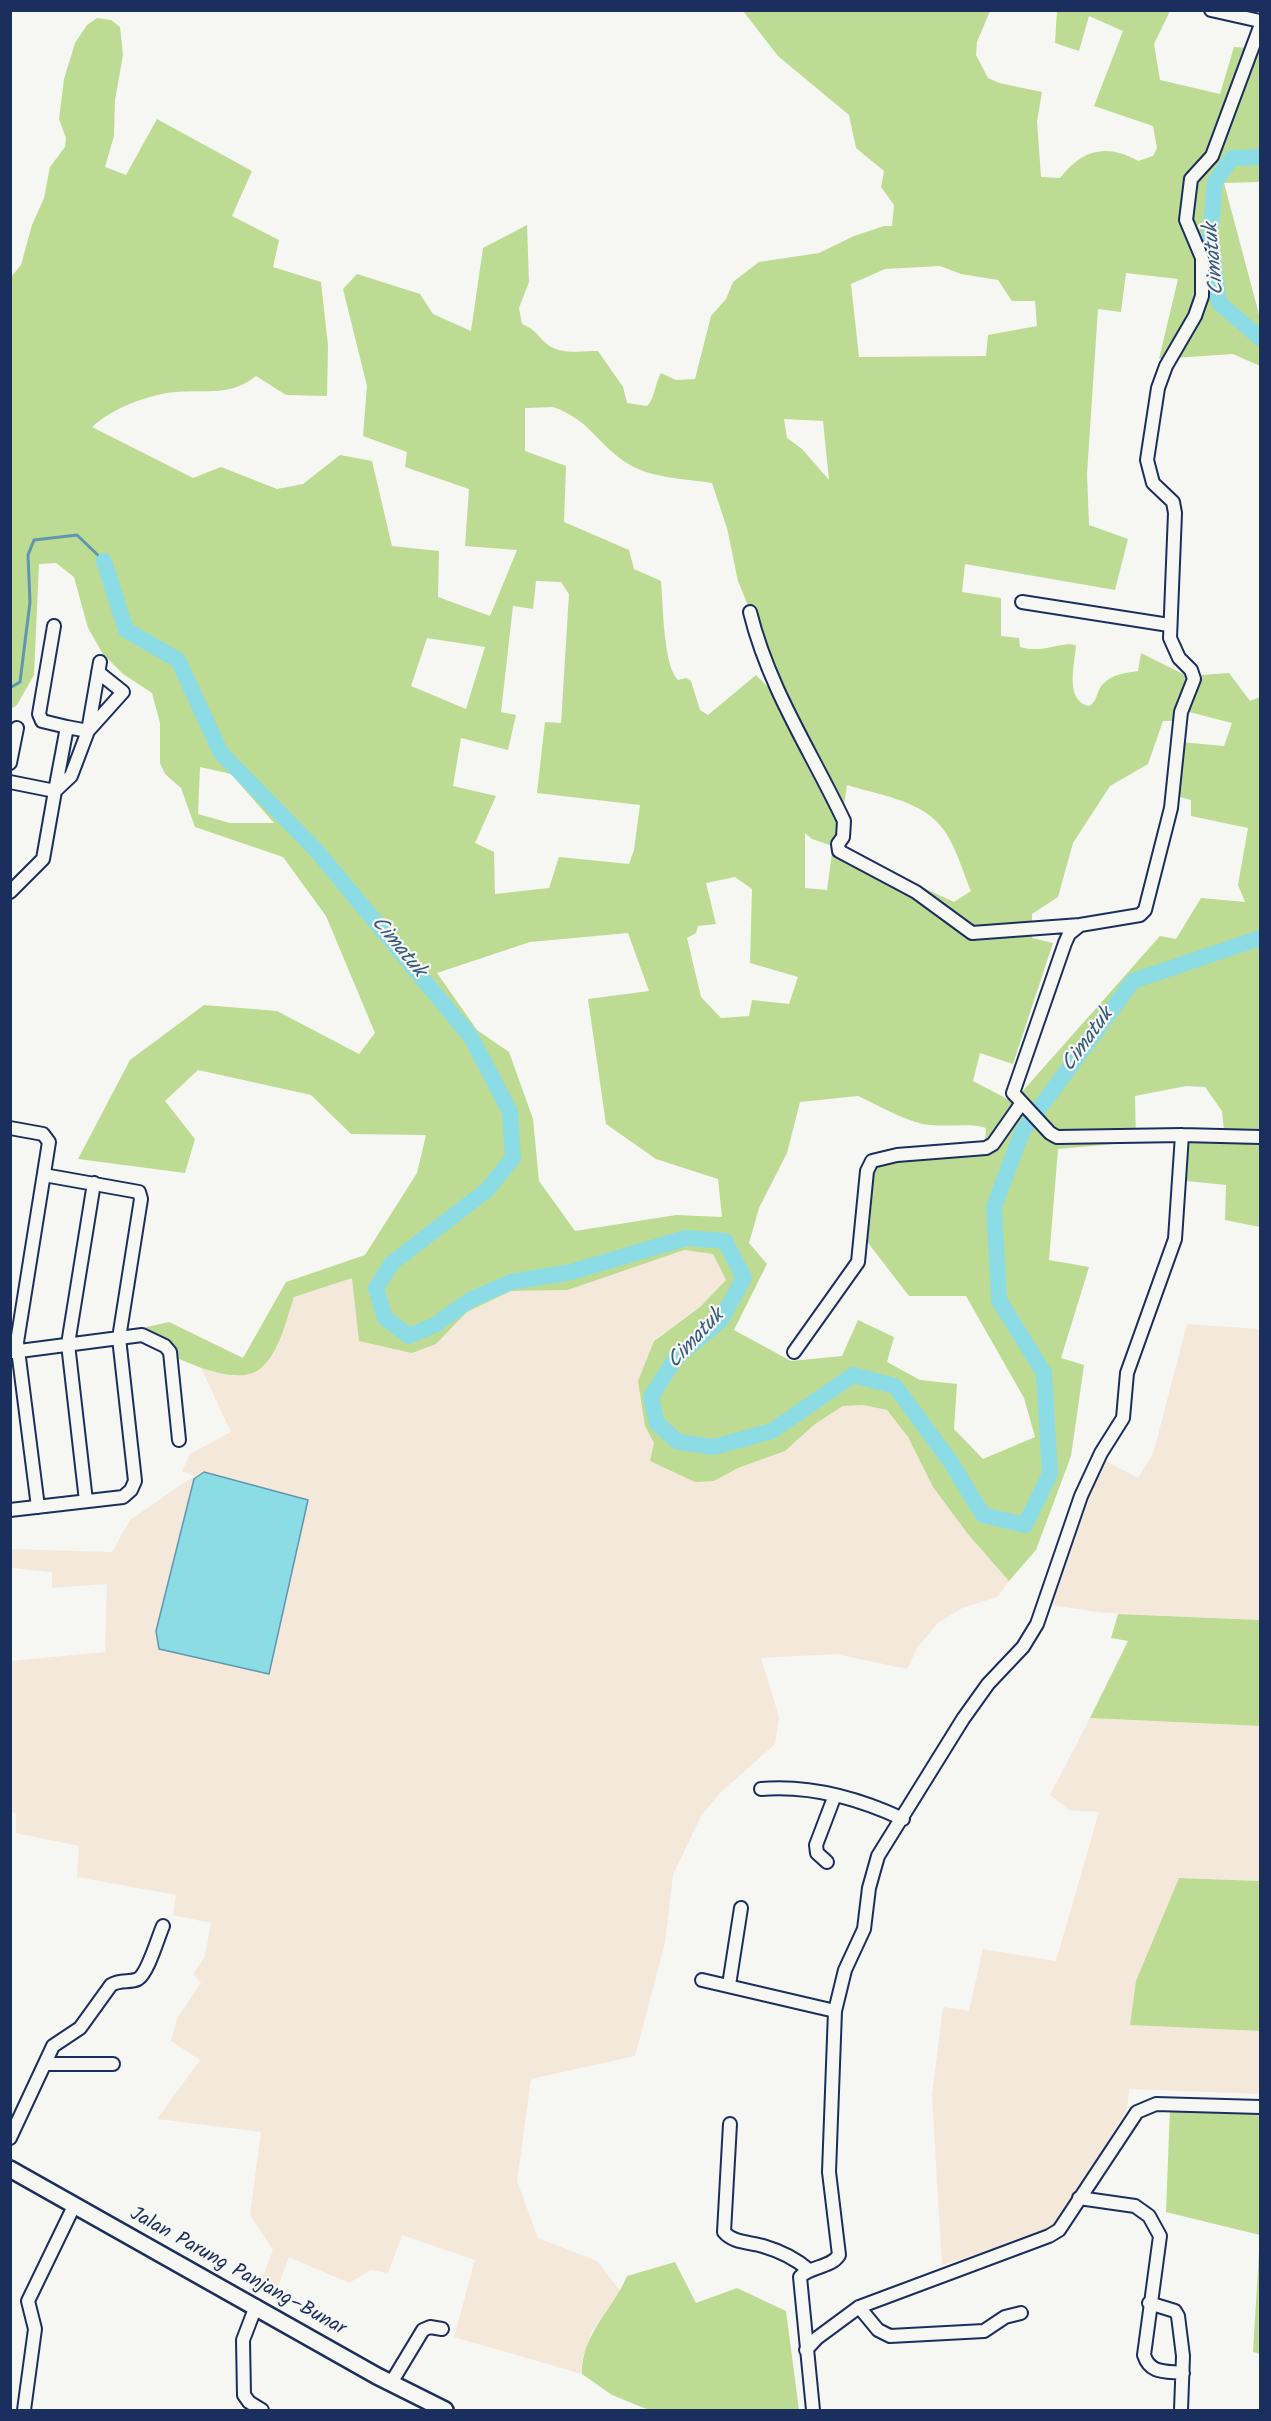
<!DOCTYPE html>
<meta charset="utf-8">
<style>
body{margin:0}
#map{position:relative;width:1271px;height:2421px;overflow:hidden;background:#f6f6f2;font-family:Kalam,sans-serif}
canvas{display:block}
.frame{position:absolute;inset:0;border:12px solid #1b2f5e;pointer-events:none}
</style>
<div id="map">
<canvas width="1271" height="2421"></canvas>
<div class="frame"></div>
</div>
<script>
const context = document.querySelector('canvas').getContext('2d');
context.lineJoin = 'round';
function paint(path, color) { context.fillStyle = color; context.fill(path, 'evenodd'); }
function trace(path, color, width, dash) { context.strokeStyle = color; context.lineWidth = width; context.lineCap = dash ? 'butt' : 'round'; context.setLineDash(dash || []); context.stroke(path); }
function write(font, color, halo, rows, align = 'center') {
  context.font = font + ' Kalam,sans-serif'; context.lineWidth = 4.5; context.setLineDash([]); context.textBaseline = 'middle'; context.strokeStyle = halo; context.fillStyle = color; for (const [text, x, y, turn = 0] of rows) {
    context.save(); context.translate(x, y); context.rotate((+turn || 0) * Math.PI / 180); context.textAlign = isNaN(turn) ? turn : align; if (halo) context.strokeText(text, 0, 0); context.fillText(text, 0, 0); context.restore();
  }
}
paint(new Path2D(`
 M 684,1250 L 713,1254 L 726,1280 L 700,1307 L 654,1340 L 645,1426 L 654,1443 L 714,1481 L 738,1468 L 785,1451 L 815,1424 L 843,1406 L 863,1405 L 887,1410 L 908,1437 L 933,1487 L 967,1533 L 1009,1581 L 997,1597 L 962,1608 L 938,1623 L 917,1648 L 907,1669 L 836,1654 L 761,1658 L 779,1717 L 775,1744 L 720,1793 L 701,1816 L 673,1875 L 665,1943 L 635,2056 L 531,2079 L 517,2181 L 538,2238 L 597,2261 L 621,2292 L 592,2331 L 582,2360 L 582,2374 L 454,2337 L 475,2260 L 402,2235 L 388,2273 L 371,2270 L 349,2283 L 289,2257 L 275,2294 L 259,2287 L 273,2250 L 250,2215 L 261,2132 L 157,2119 L 200,2060 L 171,2041 L 177,2019 L 201,1983 L 193,1974 L 205,1956 L 211,1923 L 173,1915 L 176,1895 L 77,1877 L 79,1846 L 16,1833 L 16,1813 L 11,1812 L 11,1661 L 105,1652 L 107,1584 L 52,1588 L 52,1572 L 11,1568 L 11,1549 L 112,1552 L 130,1520 L 194,1476 L 182,1471 L 190,1454 L 231,1432 L 201,1368 L 235,1376 L 277,1347 L 293,1297 L 352,1277 L 436,1344 L 467,1312 L 511,1291 L 568,1290 Z
 M 1187,1324 L 1260,1329 L 1260,1620 L 1105,1613 L 1043,1604 L 1100,1458 L 1138,1478 L 1153,1454 Z
 M 1090,1718 L 1260,1726 L 1260,1881 L 1179,1878 L 1130,2025 L 1260,2031 L 1260,2094 L 1129,2089 L 1127,2110 L 1053,2230 L 942,2265 L 932,2096 L 943,2007 L 969,2011 L 983,1949 L 1056,1961 L 1099,1812 L 1069,1810 L 1050,1795 Z`), '#f4e8da');
paint(new Path2D(`
 M 743,11 L 990,11 L 977,42 L 976,55 L 988,78 L 999,83 L 1042,92 L 1037,121 L 1041,177 L 1060,178 C 1082,150 1106,143 1138,161 L 1153,156 L 1157,148 L 1153,126 L 1094,106 L 1123,31 L 1089,16 L 1079,51 L 1055,43 L 1057,11 L 1170,11 L 1154,44 L 1160,80 L 1220,94 L 1234,47 L 1253,48 L 1260,27 L 1260,182 L 1224,183 L 1260,318 L 1260,366 L 1233,354 L 1159,359 L 1178,279 L 1126,273 L 1121,312 L 1098,309 L 1087,474 L 1089,525 L 1128,539 L 1115,590 L 965,564 L 962,592 L 1001,598 L 1001,636 L 1019,638 L 1020,647 C 1044,654 1060,641 1076,645 C 1075,663 1064,701 1089,706 C 1098,701 1096,692 1102,685 C 1112,674 1124,673 1138,671 L 1141,653 L 1187,676 L 1229,673 L 1250,701 L 1260,697 L 1260,1227 L 1225,1220 L 1226,1185 L 1187,1181 L 1185,1140 L 1225,1139 L 1222,1111 L 1205,1087 L 1186,1086 L 1135,1096 L 1136,1142 L 1058,1149 L 1049,1260 L 1089,1267 L 1061,1358 L 1084,1365 L 1071,1456 L 1036,1550 L 1009,1581 L 967,1533 L 933,1487 L 908,1437 L 887,1410 L 863,1405 L 843,1406 L 815,1424 L 785,1451 L 738,1468 L 714,1481 L 695,1482 L 650,1461 L 654,1443 L 645,1426 L 638,1381 L 654,1341 L 700,1307 L 726,1280 L 713,1254 L 684,1250 L 568,1290 L 511,1291 L 467,1312 L 436,1344 L 412,1353 L 359,1341 L 352,1278 L 294,1297 C 286,1320 280,1352 261,1368 C 232,1393 156,1347 125,1332 L 169,1322 L 243,1358 L 286,1282 L 365,1255 L 417,1173 L 426,1135 L 351,1134 L 311,1095 L 198,1070 L 165,1101 L 195,1139 L 185,1173 L 78,1159 L 130,1060 L 204,1005 L 277,1011 L 359,1054 L 375,1033 L 326,916 L 283,857 L 195,827 L 181,788 L 165,774 L 160,763 L 160,723 L 152,693 L 123,674 L 103,654 L 88,628 L 74,577 L 56,563 L 39,564 L 34,675 L 17,705 L 11,709 L 11,277 L 21,265 L 32,225 L 44,198 L 50,167 L 65,147 L 66,138 L 59,119 L 64,79 L 75,43 L 87,25 L 97,18 L 111,20 L 120,27 L 123,55 L 115,100 L 114,136 L 105,167 L 126,175 L 157,119 L 252,171 L 232,216 L 279,240 L 273,267 L 321,282 L 328,345 L 327,396 L 286,395 L 256,376 C 231,397 205,389 176,392 C 149,394 111,409 92,427 L 193,478 L 221,467 L 277,489 L 303,484 L 340,455 L 372,461 L 392,546 L 439,551 L 438,597 L 490,616 L 517,550 L 465,546 L 469,489 L 405,467 L 407,452 L 363,436 L 367,386 L 343,289 L 357,274 L 420,294 L 433,314 L 471,331 L 483,248 L 527,225 L 529,282 L 519,308 L 522,324 C 538,331 536,335 547,344 C 560,355 582,351 598,351 L 623,387 L 627,403 L 647,406 C 655,398 655,383 661,373 L 676,380 L 695,379 L 711,316 L 726,299 L 733,282 L 759,262 L 819,253 L 854,236 L 884,226 L 892,226 L 894,205 L 881,187 L 884,171 L 856,148 L 849,115 L 778,56 ZM 940,266 L 961,274 L 998,280 L 1012,301 L 1035,301 L 1037,326 L 988,335 L 986,356 L 859,357 L 851,284 L 885,269 ZM 553,407 C 591,420 599,447 630,465 C 652,478 687,479 712,483 L 727,528 L 738,581 L 780,684 L 771,690 L 756,675 L 708,715 L 700,710 L 691,681 L 686,678 L 678,680 C 663,666 663,602 661,581 L 634,569 L 629,550 L 564,522 L 566,466 L 525,451 L 525,408 ZM 784,419 L 823,421 L 829,480 L 802,449 L 787,438 ZM 536,581 L 561,582 L 569,594 L 561,723 L 545,722 L 537,793 L 640,805 L 634,850 L 629,864 L 559,857 L 549,888 L 495,894 L 494,852 L 475,843 L 496,796 L 453,786 L 461,738 L 508,750 L 516,715 L 501,712 L 513,606 L 533,609 ZM 427,638 L 485,647 L 466,709 L 411,686 ZM 1177,709 L 1232,723 L 1224,746 L 1180,742 L 1172,795 L 1191,800 L 1191,816 L 1248,828 L 1238,885 L 1245,902 L 1201,898 L 1176,939 L 1160,936 L 1013,1102 L 973,1081 L 980,1053 L 1013,1064 L 1053,943 L 1032,938 L 1032,914 L 1058,897 L 1073,843 L 1110,786 L 1148,764 L 1163,721 L 1173,721 ZM 200,767 L 231,774 L 274,823 L 230,823 L 198,814 ZM 847,785 C 876,794 918,800 939,824 C 955,842 962,870 971,891 L 954,902 L 833,846 L 839,839 ZM 805,833 L 812,839 L 833,846 L 827,890 L 805,888 ZM 735,877 L 752,889 L 750,963 L 798,977 L 789,1004 L 752,1000 L 749,1016 L 721,1018 L 701,997 L 687,938 L 696,933 L 698,926 L 716,924 L 706,883 ZM 628,933 L 649,991 L 588,999 L 606,1124 L 656,1159 L 718,1179 L 722,1217 L 676,1215 L 575,1231 L 539,1181 L 533,1119 L 509,1052 L 477,1030 L 437,973 L 530,942 ZM 858,1096 C 878,1105 901,1119 923,1124 C 944,1128 970,1122 986,1128 L 984,1155 L 880,1158 L 867,1171 L 862,1235 L 909,1296 L 966,1296 L 1024,1398 L 1035,1437 L 983,1459 L 954,1429 L 957,1384 L 920,1380 L 887,1362 L 894,1337 L 858,1320 L 842,1356 L 791,1361 L 734,1330 L 767,1264 L 749,1243 L 759,1208 L 787,1153 L 800,1102 Z
 M 1118,1614 L 1260,1620 L 1260,1726 L 1090,1718 L 1128,1641 L 1111,1638 Z
 M 1179,1878 L 1260,1881 L 1260,2031 L 1130,2025 L 1136,1981 Z
 M 1170,2108 L 1260,2111 L 1260,2354 L 1253,2352 L 1260,2235 L 1166,2212 Z
 M 675,2262 L 696,2303 L 737,2288 L 786,2311 L 799,2410 L 649,2410 L 612,2395 L 582,2374 C 581,2334 613,2310 627,2276 Z`), '#bddb93');
const water = new Path2D(`
 M 204,1472 L 308,1500 L 269,1674 L 159,1649 L 156,1631 L 194,1479 Z`);
paint(water, '#8cdce6');
trace(water, '#5f97b0', 1.5);
trace(new Path2D(`
 M 10,688 L 20,682 L 30,602 L 28,555 L 34,540 L 77,535 L 104,561`), '#5f97b0', 3);
trace(new Path2D(`
 M 1260,157 L 1232,158 L 1215,182 L 1210,236 L 1219,303 L 1260,338
 M 104,561 L 126,630 L 178,660 L 221,753 L 316,850 L 471,1037 L 510,1112 L 513,1158 L 487,1190 L 392,1263 L 376,1288 L 385,1318 L 409,1336 L 435,1325 L 470,1300 L 511,1282 L 571,1272 L 686,1238 L 725,1241 L 744,1278 L 720,1321 L 675,1359 L 651,1397 L 657,1423 L 678,1442 L 714,1447 L 772,1431 L 853,1375 L 895,1386 L 950,1461 L 983,1515 L 1025,1525 L 1050,1474 L 1044,1373 L 999,1300 L 994,1207 L 1022,1132 L 1133,981 L 1260,938`), '#8cdce6', 16);
const minor = new Path2D(`
 M 1211,10 L 1260,21
 M 1022,602 L 1169,625
 M 750,612 C 769,689 811,751 844,821 L 843,837 L 838,844 L 839,851 L 916,892 L 972,933 L 1080,925 L 1140,915 L 1145,910 L 1171,808 L 1181,712 L 1194,679 L 1191,670 L 1179,658 L 1170,638 L 1175,513 L 1173,502 L 1153,483 L 1147,460 L 1158,388 L 1166,366 L 1195,316 L 1202,296 L 1202,258 L 1186,220 L 1191,179 L 1212,156 L 1260,27
 M 54,626 L 39,714 L 42,721 L 67,727
 M 10,763 L 17,728
 M 10,782 L 55,791 L 67,727 L 88,731 L 123,692 L 98,672
 M 10,892 L 43,859 L 55,791 L 71,776 L 88,731 L 100,662
 M 10,1128 L 43,1134 L 49,1142 L 17,1342 L 38,1507
 M 1182,1135 L 1260,1137
 M 12,1352 L 142,1335 L 165,1346 L 170,1352 L 179,1440
 M 794,1352 L 858,1262 L 867,1171 L 872,1161 L 897,1155 L 986,1148 L 993,1144 L 1021,1104
 M 86,1501 L 68,1344 L 94,1183
 M 10,1510 L 123,1497 L 131,1490 L 135,1481 L 119,1338 L 141,1199 L 139,1192 L 44,1175
 M 761,1789 C 810,1785 858,1798 903,1819
 M 827,1862 L 817,1853 L 816,1845 L 835,1795
 M 702,1980 L 835,2011
 M 729,1985 L 741,1908
 M 45,2064 L 113,2064
 M 730,2124 L 724,2232 C 733,2243 750,2242 763,2246 C 780,2251 796,2259 809,2270
 M 10,2138 L 53,2046 L 80,2028 L 111,1985 C 120,1979 130,1983 138,1979 C 148,1973 158,1937 163,1926
 M 1079,2198 L 1135,2206 L 1149,2216 L 1160,2236 L 1144,2355 C 1150,2374 1165,2371 1183,2373
 M 1149,2303 L 1175,2311 L 1178,2316 L 1183,2356 L 1181,2410
 M 256,2306 L 243,2340 L 244,2395 L 249,2402 L 262,2410
 M 859,2307 L 878,2330 L 890,2336 L 984,2331 L 1005,2317 L 1021,2313
 M 806,2350 L 817,2338 L 859,2307 L 1049,2236 L 1059,2230 L 1137,2112 L 1156,2104 L 1260,2107
 M 391,2383 L 423,2330 L 430,2327 L 442,2329
 M 24,2410 L 35,2329 L 28,2301 L 74,2206
 M 813,2410 L 800,2277 C 810,2266 831,2268 839,2255 L 829,2172 L 835,2011 L 845,1970 L 864,1929 L 869,1888 L 878,1856 L 963,1719 L 988,1684 L 1023,1647 L 1037,1624 L 1081,1496 L 1101,1453 L 1123,1418 L 1127,1373 L 1175,1239 L 1182,1135 L 1057,1137 L 1050,1133 L 1013,1093 L 1065,943 L 1069,934 L 1080,925`);
const major = new Path2D(`
 M 10,2169 L 377,2376 L 445,2410`);
trace(minor, '#1b2f5e', 16);
trace(major, '#1b2f5e', 20);
trace(minor, '#f6f6f2', 12);
trace(major, '#f6f6f2', 15);
write('20px', '#1b2f5e', '#f6f6f2', [
 ["Jalan Parung Panjang–Bunar",237,2273,29]
]);
write('italic 21px', '#375a80', '#f6f6f2', [
 ["Cimatuk",1216,259,-95],
 ["Cimatuk",397,948,50],
 ["Cimatuk",1089,1041,-54],
 ["Cimatuk",697,1340,-47]
]);
</script>
